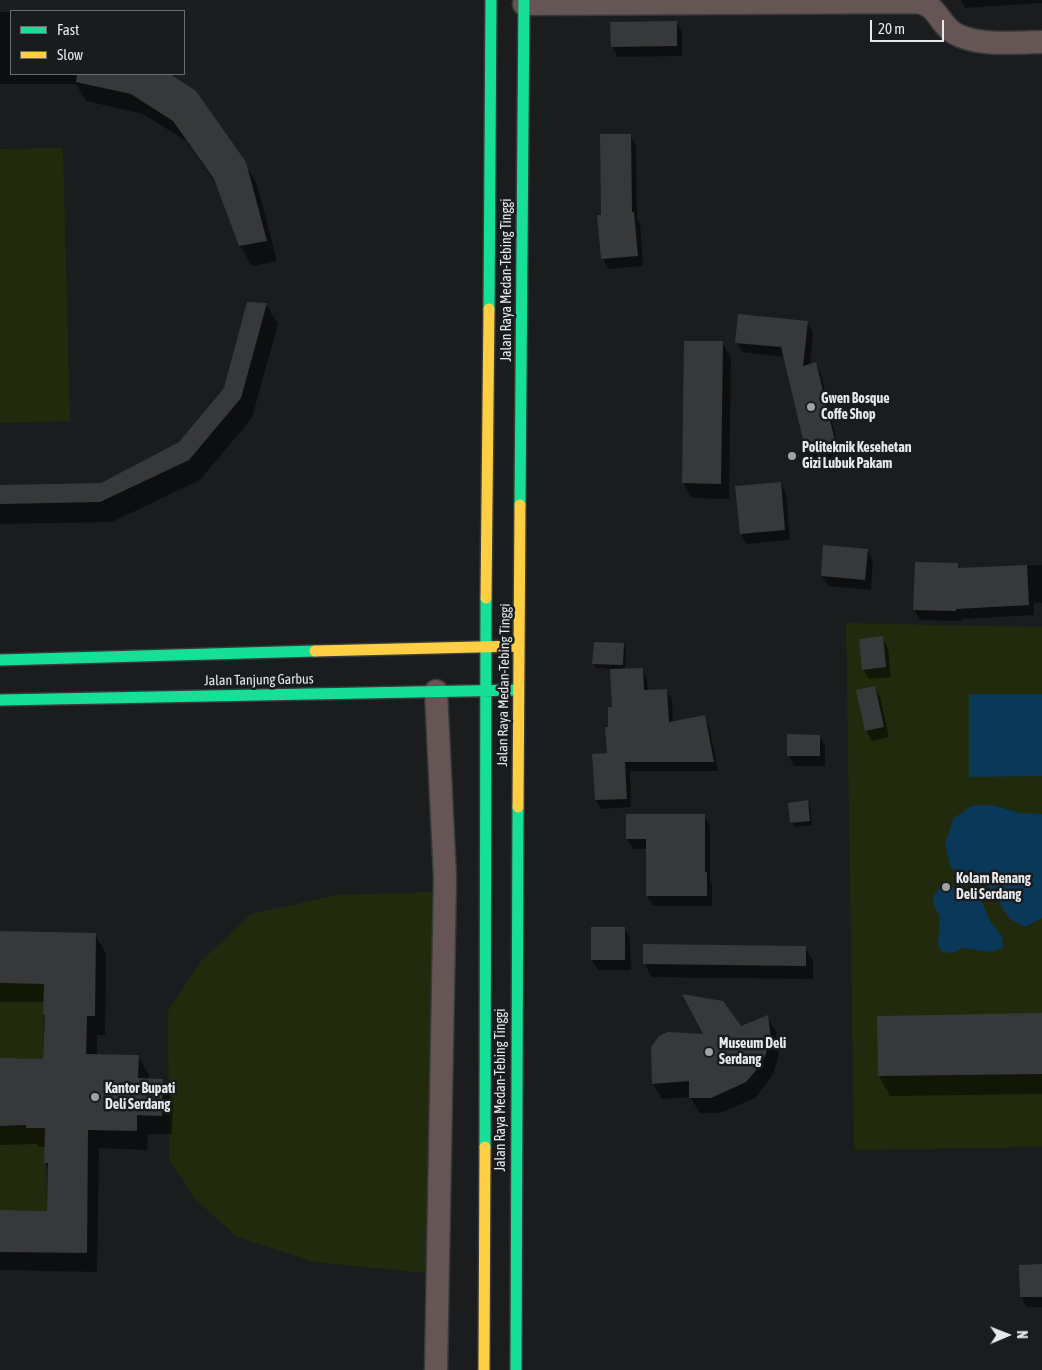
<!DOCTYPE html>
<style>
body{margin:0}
#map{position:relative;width:1042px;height:1370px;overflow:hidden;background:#1a1c1e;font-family:"Asap Condensed",sans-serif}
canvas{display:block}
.legend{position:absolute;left:10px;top:10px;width:175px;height:65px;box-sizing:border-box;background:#191b1f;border:1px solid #6b6d70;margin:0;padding:6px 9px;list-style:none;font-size:15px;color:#e6e8ea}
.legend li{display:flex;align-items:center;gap:10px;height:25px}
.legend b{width:25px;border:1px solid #6b6d70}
.north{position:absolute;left:982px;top:1310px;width:50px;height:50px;-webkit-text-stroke:4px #191b1f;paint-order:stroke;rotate:89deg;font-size:14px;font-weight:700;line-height:20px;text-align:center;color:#e6e8ea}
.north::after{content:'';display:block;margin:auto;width:18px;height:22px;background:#e6e8ea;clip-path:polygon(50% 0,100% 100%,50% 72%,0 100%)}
.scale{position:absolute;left:870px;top:20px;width:74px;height:22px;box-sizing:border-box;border:2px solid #e6e8ea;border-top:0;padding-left:6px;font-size:15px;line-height:18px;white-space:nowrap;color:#e6e8ea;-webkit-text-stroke:4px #191b1f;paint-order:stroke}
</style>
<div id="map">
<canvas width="1042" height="1370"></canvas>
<ul class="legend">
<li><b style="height:6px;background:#16e098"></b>Fast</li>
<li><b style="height:6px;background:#ffcf43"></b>Slow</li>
</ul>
<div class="north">N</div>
<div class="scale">20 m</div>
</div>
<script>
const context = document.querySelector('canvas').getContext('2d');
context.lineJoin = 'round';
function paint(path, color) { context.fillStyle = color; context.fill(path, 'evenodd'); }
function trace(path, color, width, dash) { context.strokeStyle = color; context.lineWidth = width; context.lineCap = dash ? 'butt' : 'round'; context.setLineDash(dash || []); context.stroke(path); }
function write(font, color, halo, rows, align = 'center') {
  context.font = font + ' "Asap Condensed",sans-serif'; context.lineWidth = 5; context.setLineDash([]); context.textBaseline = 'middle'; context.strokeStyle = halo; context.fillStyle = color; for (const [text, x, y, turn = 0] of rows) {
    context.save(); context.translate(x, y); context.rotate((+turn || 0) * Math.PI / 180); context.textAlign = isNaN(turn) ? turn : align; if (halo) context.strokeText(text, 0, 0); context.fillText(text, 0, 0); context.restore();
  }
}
paint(new Path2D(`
 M 63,148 L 70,421 L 0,423 L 0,149 Z
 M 846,623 L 1042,627 L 1042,1147 L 854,1150 Z
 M 433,892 L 426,1273 L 314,1262 L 237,1237 L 194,1198 L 169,1159 L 168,1011 L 200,962 L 251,914 L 336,895 Z
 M 0,983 L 44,984 L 43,1059 L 0,1061 Z
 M 0,1125 L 45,1128 L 47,1211 L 0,1210 Z`), '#222a0d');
paint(new Path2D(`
 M 969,694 L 1042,694 L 1042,776 L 969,777 Z
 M 992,805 L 1020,813 L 1042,814 L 1042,918 L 1025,927 L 1010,919 L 987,885 L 961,877 L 950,866 L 945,844 L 953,819 L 971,806 Z
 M 949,885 L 958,890 L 963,896 L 981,900 L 990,921 L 1002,936 L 1003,948 L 990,952 L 963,948 L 952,953 L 942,952 L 938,945 L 940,916 L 933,904 L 934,895 L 942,886 Z`), '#093859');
paint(new Path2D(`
 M 961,0 L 1042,0 L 1042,3 L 965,8 Z
 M 0,12 L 11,12 L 11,74 L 168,74 L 196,92 L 245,163 L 257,184 L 277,261 L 252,266 L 240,246 L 218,186 L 186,141 L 143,114 L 86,101 L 76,84 L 0,84 Z
 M 676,22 L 682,32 L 682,56 L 618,57 L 612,47 Z
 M 630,135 L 636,145 L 637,219 L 640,223 L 643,266 L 608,269 L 603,259 L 603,216 Z
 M 266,304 L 278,324 L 252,418 L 200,480 L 112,522 L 0,524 L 0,486 L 101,484 L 180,443 L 225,389 Z
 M 807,322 L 813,332 L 810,365 L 816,364 L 821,374 L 840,455 L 813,462 L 807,452 L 785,357 L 742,352 L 736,342 Z
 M 722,342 L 731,358 L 729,499 L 692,498 L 683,483 Z
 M 780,483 L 786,493 L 790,540 L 747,544 L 741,534 Z
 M 867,550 L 873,560 L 871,590 L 828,586 L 822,576 Z
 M 957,565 L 960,570 L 1042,565 L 1042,603 L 1034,602 L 1034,615 L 961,619 L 961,621 L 920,620 L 914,609 Z
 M 882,638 L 888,648 L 891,677 L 869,679 L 863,669 Z
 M 624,645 L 626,649 L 625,670 L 642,669 L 647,678 L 648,691 L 666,690 L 672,699 L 673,722 L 704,717 L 709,726 L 718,771 L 630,771 L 631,807 L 601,809 L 596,800 L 608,755 L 610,728 L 613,708 L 611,669 L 596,668 L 594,663 Z
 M 875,687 L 880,697 L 889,737 L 872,741 L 866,731 Z
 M 819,736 L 825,746 L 825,766 L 794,766 L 788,755 Z
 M 807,801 L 810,806 L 812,825 L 794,827 L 792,823 Z
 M 627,815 L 704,815 L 710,826 L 710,880 L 712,883 L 712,906 L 653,906 L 647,896 L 647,849 L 633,849 L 627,839 Z
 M 624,928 L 630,938 L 631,970 L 598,970 L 592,960 Z
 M 0,933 L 95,934 L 106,954 L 105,1035 L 97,1035 L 97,1055 L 138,1056 L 149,1075 L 149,1080 L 162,1080 L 173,1100 L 172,1134 L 148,1134 L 147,1150 L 99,1148 L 97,1272 L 0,1270 L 0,1211 L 49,1212 L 49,1169 L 45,1162 L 46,1147 L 39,1147 L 37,1144 L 0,1145 L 0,1062 L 44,1061 L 45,1002 L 0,1002 Z
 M 805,947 L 813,961 L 813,979 L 652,977 L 644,963 Z
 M 1042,1014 L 1042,1094 L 890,1096 L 879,1076 L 878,1017 Z
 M 767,1017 L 776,1032 L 779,1054 L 774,1072 L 767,1083 L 755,1098 L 720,1113 L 700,1113 L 690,1097 L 662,1099 L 653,1084 L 705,1036 L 741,1028 Z
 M 1042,1265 L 1042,1307 L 1027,1307 L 1021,1297 L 1020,1266 Z`), '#0007');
paint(new Path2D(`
 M 677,21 L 677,46 L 611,47 L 610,22 Z
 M 77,74 L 170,74 L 196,91 L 246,162 L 267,241 L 239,246 L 214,179 L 173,121 L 131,94 L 76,82 Z
 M 600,134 L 631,134 L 632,212 L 634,212 L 638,256 L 601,259 L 597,215 L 601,215 Z
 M 247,302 L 267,303 L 241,398 L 189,460 L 100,502 L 0,504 L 0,485 L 101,483 L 179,442 L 224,388 Z
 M 738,314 L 808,321 L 803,366 L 816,362 L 836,445 L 806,452 L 781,347 L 735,343 Z
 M 684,341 L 723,341 L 721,484 L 682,483 Z
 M 781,482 L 785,530 L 740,534 L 735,486 Z
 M 823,545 L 868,549 L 865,580 L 821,576 Z
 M 915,562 L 958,563 L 958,568 L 1027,565 L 1029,605 L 956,609 L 956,611 L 913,610 Z
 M 883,636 L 886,667 L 862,670 L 859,639 Z
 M 594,642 L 624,643 L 623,665 L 592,664 Z
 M 643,668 L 644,690 L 667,689 L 669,722 L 705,715 L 714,762 L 625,762 L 627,799 L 595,800 L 592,754 L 607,753 L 605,727 L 608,727 L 608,707 L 612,707 L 610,669 Z
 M 875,686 L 884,727 L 865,731 L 856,690 Z
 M 787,734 L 820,735 L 820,756 L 787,756 Z
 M 808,800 L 810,821 L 790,823 L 788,803 Z
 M 626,814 L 705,814 L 705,872 L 707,872 L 707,896 L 646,896 L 646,839 L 626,839 Z
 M 591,927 L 625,927 L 625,960 L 591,960 Z
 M 0,931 L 96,933 L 95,1016 L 87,1016 L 86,1054 L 139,1055 L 138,1078 L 163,1079 L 162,1116 L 137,1115 L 137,1131 L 88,1130 L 87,1253 L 0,1252 L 0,1210 L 47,1211 L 48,1163 L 44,1163 L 45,1128 L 26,1128 L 26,1125 L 0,1126 L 0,1058 L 43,1059 L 45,1015 L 43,1015 L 44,984 L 0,983 Z
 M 643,944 L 806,946 L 806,966 L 643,964 Z
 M 682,994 L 723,1001 L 741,1026 L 768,1015 L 771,1038 L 765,1056 L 759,1067 L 746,1082 L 711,1098 L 689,1098 L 689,1081 L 652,1084 L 651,1047 L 659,1036 L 668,1032 L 703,1034 Z
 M 1042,1013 L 1042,1074 L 878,1076 L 877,1016 Z
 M 1042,1264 L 1042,1297 L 1020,1297 L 1019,1265 Z`), '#36383a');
const street = new Path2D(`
 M 524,4 L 917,2 C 938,5 938,23 954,33 C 977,47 1016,42 1042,42
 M 436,691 L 445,878 L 436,1370`);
const fast = new Path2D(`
 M 489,309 L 491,0
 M 520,505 L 524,0
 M 0,660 L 315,651
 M 0,700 L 518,690
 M 485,1147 L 486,598
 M 516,1370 L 518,807`);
const slow = new Path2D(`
 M 486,598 L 489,309
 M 315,651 L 518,646
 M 518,807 L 520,505
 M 484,1370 L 485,1147`);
trace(street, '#37393a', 25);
trace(fast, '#37393a', 14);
trace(slow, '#37393a', 14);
trace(street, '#655554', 22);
trace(fast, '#16e098', 11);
trace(slow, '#ffcf43', 11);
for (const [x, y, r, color] of [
 [811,407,5,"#9fa1a3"],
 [792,456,5,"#9fa1a3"],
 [946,887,5,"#9fa1a3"],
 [709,1052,5,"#9fa1a3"],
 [95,1097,5,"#9fa1a3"]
]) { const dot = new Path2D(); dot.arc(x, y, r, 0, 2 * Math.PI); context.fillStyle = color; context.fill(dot); trace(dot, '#191b1f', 2); }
write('14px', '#e6e8ea', '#191b1f', [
 ["Jalan Raya Medan-Tebing Tinggi",507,280,-90],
 ["Jalan Tanjung Garbus",259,680,-1],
 ["Jalan Raya Medan-Tebing Tinggi",504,685,-89],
 ["Jalan Raya Medan-Tebing Tinggi",501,1090,-90]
]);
write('bold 14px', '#e6e8ea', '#191b1f', [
 ["Gwen Bosque",821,399],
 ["Coffe Shop",821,415],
 ["Politeknik Kesehetan",802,448],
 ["Gizi Lubuk Pakam",802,464],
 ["Kolam Renang",956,879],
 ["Deli Serdang",956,895],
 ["Museum Deli",719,1044],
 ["Serdang",719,1060],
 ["Kantor Bupati",105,1089],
 ["Deli Serdang",105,1105]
], 'left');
</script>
